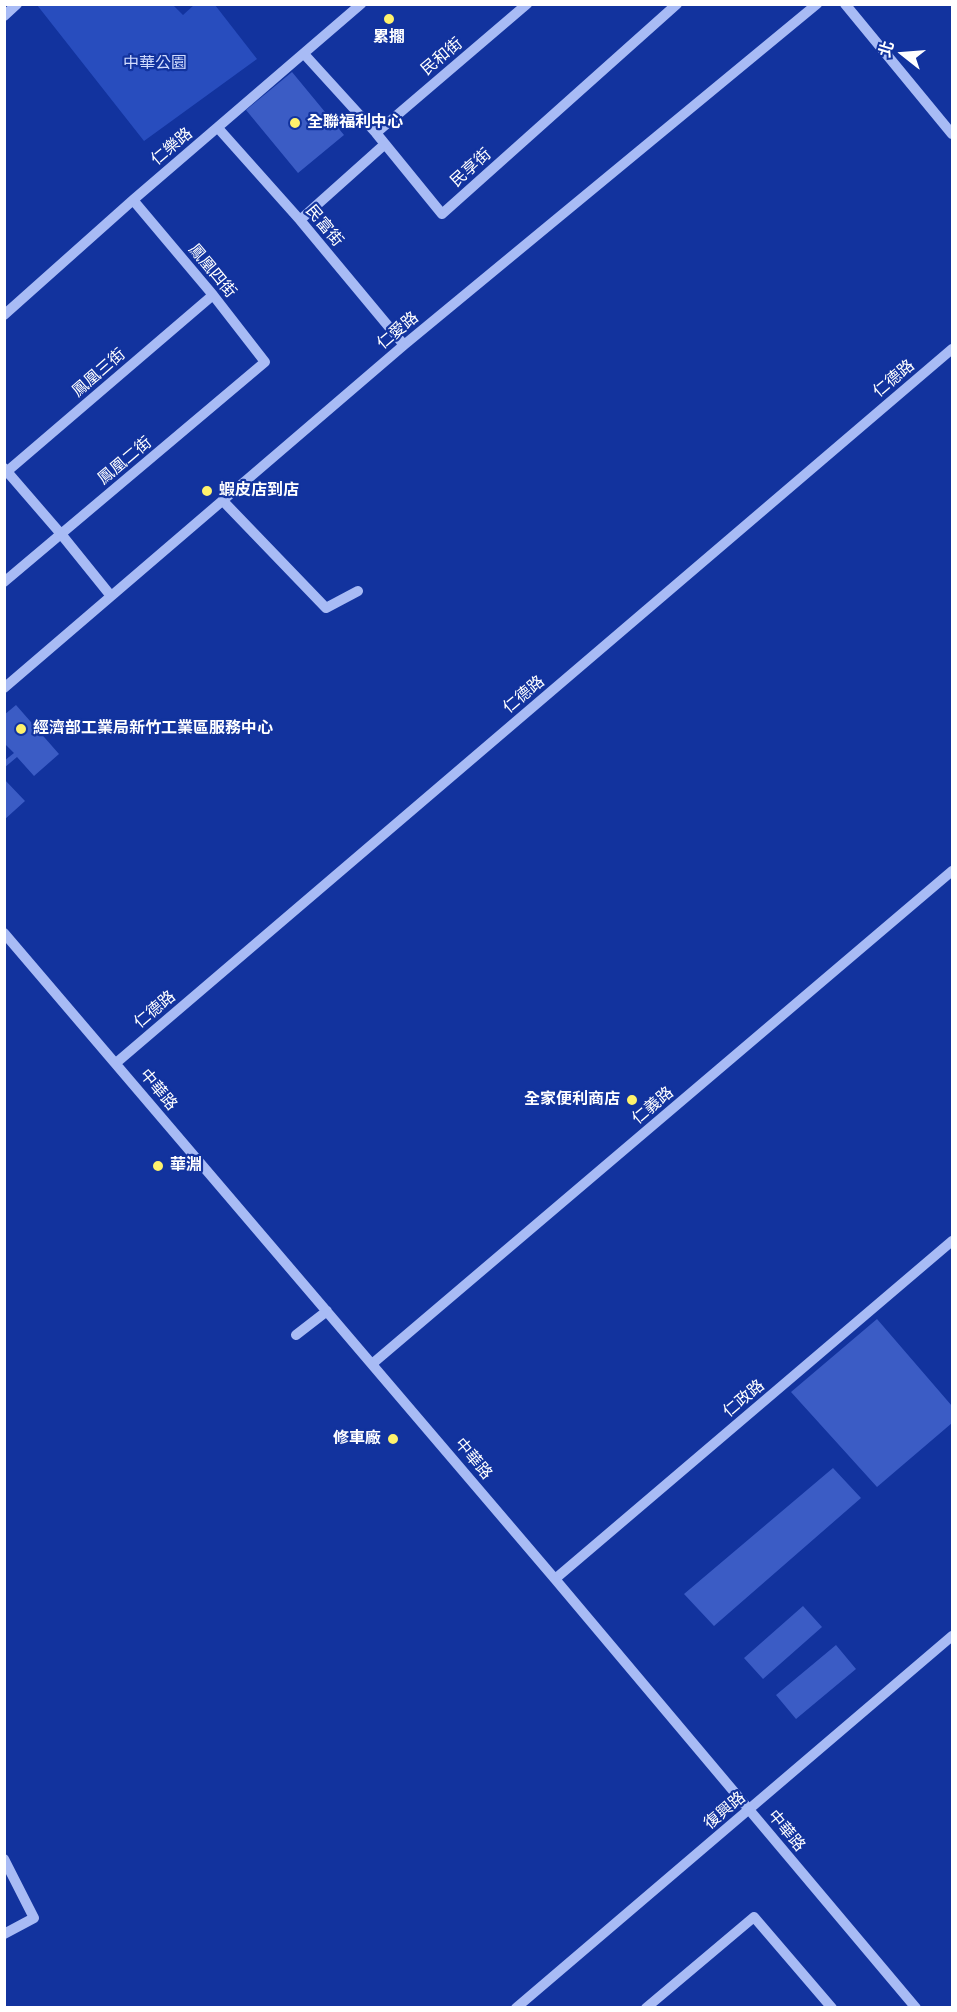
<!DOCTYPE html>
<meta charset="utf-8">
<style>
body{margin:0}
#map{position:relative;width:957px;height:2012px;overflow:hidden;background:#12339e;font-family:Manrope,"Noto Sans TC",sans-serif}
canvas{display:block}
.frame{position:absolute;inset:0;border:6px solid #fff;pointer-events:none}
.north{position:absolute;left:873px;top:24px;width:60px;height:60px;-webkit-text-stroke:4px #12339e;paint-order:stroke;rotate:287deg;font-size:16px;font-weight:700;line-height:24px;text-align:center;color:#fff}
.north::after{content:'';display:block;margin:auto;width:21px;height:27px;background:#fff;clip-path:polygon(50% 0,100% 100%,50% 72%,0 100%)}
</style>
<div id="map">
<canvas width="957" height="2012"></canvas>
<div class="frame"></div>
<div class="north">北</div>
</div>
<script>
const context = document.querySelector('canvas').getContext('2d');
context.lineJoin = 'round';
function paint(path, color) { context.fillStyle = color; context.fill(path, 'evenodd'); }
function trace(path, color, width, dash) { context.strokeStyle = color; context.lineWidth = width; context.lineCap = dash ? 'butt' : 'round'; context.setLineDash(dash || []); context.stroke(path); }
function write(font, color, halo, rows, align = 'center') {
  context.font = font + ' Manrope,"Noto Sans TC",sans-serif'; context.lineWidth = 4.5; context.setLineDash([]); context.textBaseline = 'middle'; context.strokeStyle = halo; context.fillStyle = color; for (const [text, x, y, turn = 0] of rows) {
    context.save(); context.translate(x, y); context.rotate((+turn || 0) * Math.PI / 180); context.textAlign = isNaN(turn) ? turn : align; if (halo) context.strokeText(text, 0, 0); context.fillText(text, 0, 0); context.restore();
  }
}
paint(new Path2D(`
 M 37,5 L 173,5 L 183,15 L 194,5 L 215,5 L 257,59 L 144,141 Z`), '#284dbe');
paint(new Path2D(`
 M 292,72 L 344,135 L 298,173 L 246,110 Z
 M 16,705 L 59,754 L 34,776 L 17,757 L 4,768 L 4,761 L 14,753 L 4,743 L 4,715 Z
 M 4,779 L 25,801 L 4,820 Z
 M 877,1319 L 952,1406 L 952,1423 L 877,1487 L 791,1392 Z
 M 833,1468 L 861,1498 L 714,1626 L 684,1594 Z
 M 803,1606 L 822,1627 L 763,1679 L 744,1658 Z
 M 836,1645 L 856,1669 L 796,1719 L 776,1695 Z`), '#3b5cc5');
trace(new Path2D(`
 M 845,4 L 952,134
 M 4,16 L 17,4
 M 305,55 L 376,133 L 442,214 L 677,4
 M 218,128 L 300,220 L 404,345
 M 376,133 L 527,4
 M 300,220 L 385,144
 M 4,315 L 133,200 L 361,4
 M 4,468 L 61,534 L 111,596
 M 4,474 L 213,295
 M 223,501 L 326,608 L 358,591
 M 4,582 L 265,362 L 213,295 L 133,200
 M 4,688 L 404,345 L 817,4
 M 4,933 L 555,1579 L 916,2008
 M 116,1063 L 952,349
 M 296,1335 L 327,1311
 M 372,1364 L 952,871
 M 555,1579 L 952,1241
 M 4,1859 L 34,1918 L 4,1934
 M 516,2008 L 952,1636
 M 646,2008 L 754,1917 L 832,2008`), '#a8bbf5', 10);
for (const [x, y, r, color] of [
 [389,19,6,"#fff26c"],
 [295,123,6,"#fff26c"],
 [207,491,6,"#fff26c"],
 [21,729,6,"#fff26c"],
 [632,1100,6,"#fff26c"],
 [158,1166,6,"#fff26c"],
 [393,1439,6,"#fff26c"]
]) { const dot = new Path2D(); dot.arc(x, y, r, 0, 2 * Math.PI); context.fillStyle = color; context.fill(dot); trace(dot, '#12339e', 2); }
write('bold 16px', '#fff', '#12339e', [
 ["累擱",389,38,"center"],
 ["全聯福利中心",307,123],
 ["蝦皮店到店",219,491],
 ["經濟部工業局新竹工業區服務中心",33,729],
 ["全家便利商店",620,1100,"right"],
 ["華淵",170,1166],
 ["修車廠",381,1439,"right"]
], 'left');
write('16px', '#fff', '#12339e', [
 ["民和街",442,57,-40],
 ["仁樂路",172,147,-40],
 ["民享街",471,168,-42],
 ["民富街",324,226,50],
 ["鳳凰四街",212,271,50],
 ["仁愛路",398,331,-40],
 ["鳳凰三街",99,373,-41],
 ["仁德路",894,379,-40],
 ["鳳凰二街",125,461,-40],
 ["仁德路",524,695,-40],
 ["仁德路",155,1010,-40],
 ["中華路",158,1090,50],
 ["仁義路",653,1106,-40],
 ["仁政路",744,1399,-40],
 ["中華路",473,1459,50],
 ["復興路",725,1811,-40],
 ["中華路",786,1831,50]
]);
write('16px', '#d1dcfe', '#12339e', [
 ["中華公園",155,64]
]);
</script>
